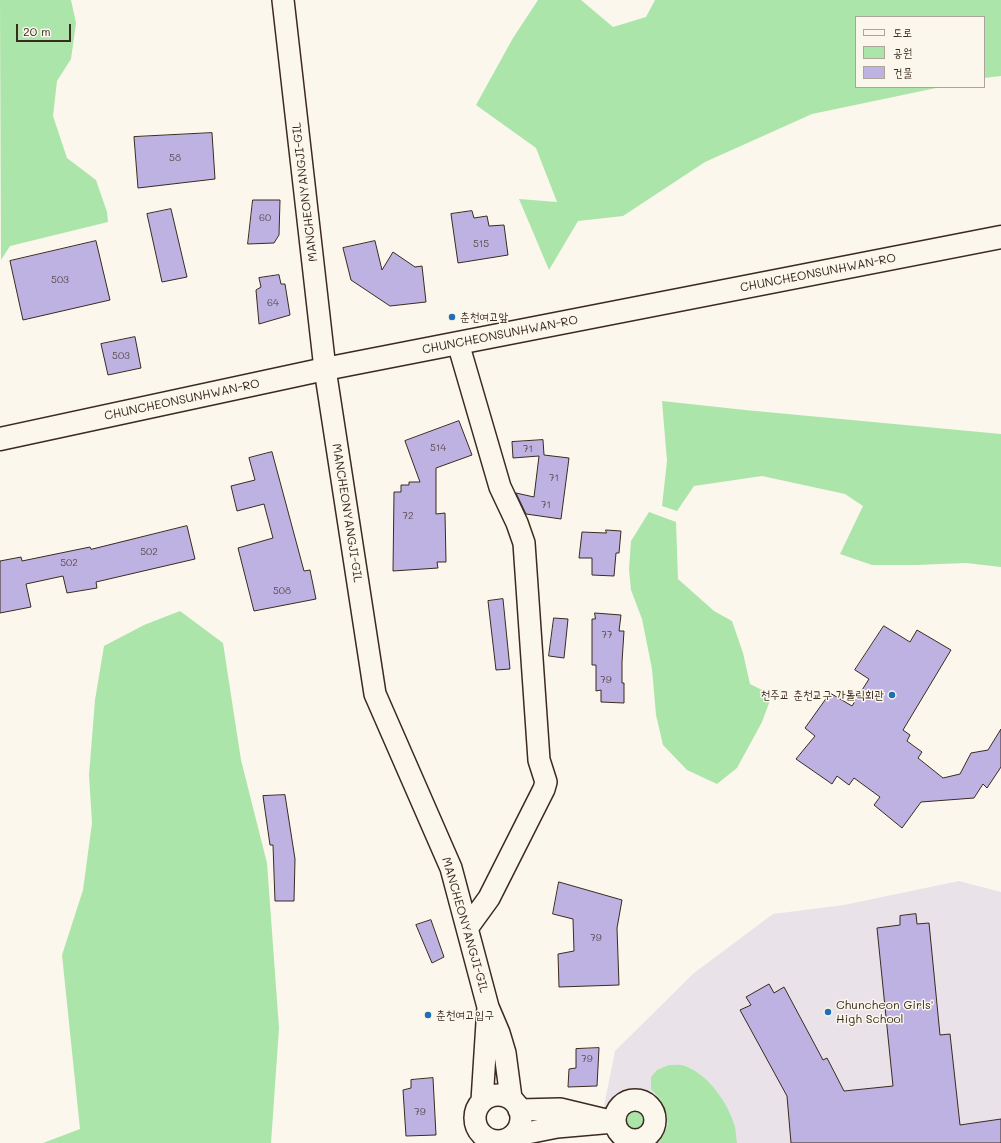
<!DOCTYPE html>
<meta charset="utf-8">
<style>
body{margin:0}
#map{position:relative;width:1001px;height:1143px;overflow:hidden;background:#fbf7ec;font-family:Mali,"Poor Story",sans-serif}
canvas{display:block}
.legend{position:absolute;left:855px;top:16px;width:130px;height:72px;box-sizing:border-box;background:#fbf7ec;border:1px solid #aea59a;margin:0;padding:5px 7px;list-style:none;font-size:12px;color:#3b2a1e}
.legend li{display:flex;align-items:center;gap:8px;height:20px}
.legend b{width:20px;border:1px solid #aea59a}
.scale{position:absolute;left:16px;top:24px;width:55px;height:18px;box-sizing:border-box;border:2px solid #3b2a1e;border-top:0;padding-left:5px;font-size:12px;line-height:14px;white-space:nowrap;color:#3b2a1e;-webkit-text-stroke:3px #fbf7ec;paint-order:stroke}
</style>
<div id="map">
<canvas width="1001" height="1143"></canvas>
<ul class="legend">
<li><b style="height:5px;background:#fbf7ec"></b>도로</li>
<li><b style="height:11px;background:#ace5aa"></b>공원</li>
<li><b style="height:11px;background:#beb2e3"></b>건물</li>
</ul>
<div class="scale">20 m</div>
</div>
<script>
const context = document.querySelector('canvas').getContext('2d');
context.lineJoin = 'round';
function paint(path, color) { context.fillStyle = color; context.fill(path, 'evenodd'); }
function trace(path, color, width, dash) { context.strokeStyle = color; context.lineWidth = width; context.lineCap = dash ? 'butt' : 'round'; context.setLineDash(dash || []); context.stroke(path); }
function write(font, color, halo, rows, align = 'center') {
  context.font = font + ' Mali,"Poor Story",sans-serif'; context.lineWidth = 3; context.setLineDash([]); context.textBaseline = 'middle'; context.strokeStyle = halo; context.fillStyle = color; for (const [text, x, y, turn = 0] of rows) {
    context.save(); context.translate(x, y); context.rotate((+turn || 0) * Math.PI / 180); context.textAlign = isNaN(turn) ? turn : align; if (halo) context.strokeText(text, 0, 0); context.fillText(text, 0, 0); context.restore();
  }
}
paint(new Path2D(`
 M 959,881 L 1001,892 L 1001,1143 L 625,1143 L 602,1116 L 615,1051 L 694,973 L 773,914 L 844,905 Z`), '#e9e2e9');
paint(new Path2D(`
 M 0,0 L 71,0 L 76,23 L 71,59 L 57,81 L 53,116 L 67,158 L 96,180 L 107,212 L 108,222 L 10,246 L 1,260 Z
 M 538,0 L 581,0 L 613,27 L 646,17 L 655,0 L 1001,0 L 1001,76 L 984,78 L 984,17 L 856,17 L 856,87 L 941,87 L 812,114 L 705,162 L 623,216 L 578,221 L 549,270 L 519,199 L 557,202 L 536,148 L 476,105 L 513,38 Z
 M 662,401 L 745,410 L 1001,434 L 1001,567 L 966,563 L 916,565 L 872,565 L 840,554 L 863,506 L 845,494 L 762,476 L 694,486 L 677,511 L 662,506 L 667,461 Z
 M 649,512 L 676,522 L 678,579 L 714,611 L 732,621 L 743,653 L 750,684 L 772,695 L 762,722 L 737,768 L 717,784 L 687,770 L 663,745 L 656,715 L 652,669 L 642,619 L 631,590 L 629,569 L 631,541 Z
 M 180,611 L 223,643 L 241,760 L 267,863 L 279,1028 L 271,1143 L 43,1143 L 80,1129 L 62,955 L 83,890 L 92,823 L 89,775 L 95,700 L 104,646 L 144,625 Z
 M 669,1065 C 674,1065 680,1064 685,1066 C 709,1075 728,1103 735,1127 C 736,1132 736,1138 737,1143 L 659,1143 L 668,1125 L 666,1112 L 661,1100 L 651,1089 L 651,1077 L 657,1070 Z
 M624 1120a12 12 0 1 1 24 0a12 12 0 1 1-24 0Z`), '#ace5aa');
const building = new Path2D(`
 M 212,133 L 215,179 L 138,188 L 134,137 Z
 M 253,200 L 280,200 L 279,235 L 274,243 L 248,244 Z
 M 171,209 L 187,277 L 162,282 L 147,214 Z
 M 472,211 L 474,218 L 487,216 L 489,226 L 504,225 L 508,255 L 458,263 L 451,214 Z
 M 96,241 L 110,300 L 23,320 L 10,261 Z
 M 375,241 L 382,270 L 393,252 L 415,267 L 422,266 L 426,302 L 390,306 L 351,280 L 343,248 Z
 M 279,275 L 281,284 L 285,284 L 290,315 L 259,324 L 256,290 L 261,287 L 259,278 Z
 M 135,337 L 141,368 L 108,375 L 101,344 Z
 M 459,421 L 472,455 L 436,468 L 436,514 L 445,513 L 446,562 L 437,562 L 438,568 L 393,571 L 394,492 L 401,492 L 401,485 L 409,485 L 409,482 L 420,482 L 405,441 Z
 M 543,440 L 544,455 L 569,458 L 561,519 L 526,514 L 516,493 L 534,497 L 539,456 L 513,458 L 512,442 Z
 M 272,452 L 304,571 L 310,570 L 316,599 L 254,611 L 238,548 L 273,538 L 264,504 L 237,511 L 231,486 L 255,480 L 249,458 Z
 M 187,526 L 195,559 L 96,582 L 97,588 L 67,593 L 63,576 L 26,584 L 31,607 L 0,613 L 0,561 L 21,557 L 22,561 L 90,547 L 91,549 Z
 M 606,530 L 621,531 L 619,553 L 616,553 L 614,576 L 592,575 L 592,558 L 579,558 L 582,532 L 606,533 Z
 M 503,599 L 510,669 L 496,670 L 488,601 Z
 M 595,613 L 621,615 L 619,631 L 624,631 L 622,662 L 622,683 L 624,683 L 624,703 L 601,702 L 601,690 L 596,691 L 596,665 L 592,665 L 592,619 L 595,619 Z
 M 554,618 L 568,619 L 564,658 L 549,656 Z
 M 884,626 L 910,642 L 917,630 L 951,650 L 903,730 L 910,735 L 907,741 L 922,752 L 918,758 L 943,778 L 960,774 L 971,753 L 988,750 L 1001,729 L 1001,767 L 987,788 L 983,784 L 974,798 L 921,802 L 902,828 L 874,805 L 880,797 L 854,778 L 849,785 L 837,776 L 832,784 L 796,759 L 815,736 L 805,728 L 830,693 L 852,706 L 869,679 L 855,670 Z
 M 285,795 L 295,859 L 294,901 L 275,901 L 273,845 L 270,845 L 263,796 Z
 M 559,882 L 622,900 L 617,928 L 619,985 L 559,987 L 558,954 L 574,951 L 573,919 L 553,914 Z
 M 916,914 L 917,924 L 929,923 L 940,1035 L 950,1034 L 960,1125 L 1001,1119 L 1001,1143 L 791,1143 L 787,1096 L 740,1010 L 751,1005 L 746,997 L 769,984 L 774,993 L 784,987 L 823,1060 L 827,1058 L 844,1091 L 893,1086 L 877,928 L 900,925 L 900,916 Z
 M 431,920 L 444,957 L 432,963 L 416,925 Z
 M 599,1048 L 597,1086 L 568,1087 L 569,1069 L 576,1068 L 576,1049 Z
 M 433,1078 L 436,1135 L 406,1136 L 403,1090 L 411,1088 L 411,1080 Z`);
paint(building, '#beb2e3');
trace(building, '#3b2a1e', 1);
const minor = new Path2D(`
 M 283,0 L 325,369 L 375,694 L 451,868 L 488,1007
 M 458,343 L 500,487 L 517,523 L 524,543 L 539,760 L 546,782 L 544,789 L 489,898 L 468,927
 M475 1118a23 23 0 1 1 46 0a23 23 0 1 1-46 0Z
 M615 1120a20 20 0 1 1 40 0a20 20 0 1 1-40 0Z
 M 482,1101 L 488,1007 L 499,1033 L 505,1053 L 511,1098
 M 512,1136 L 557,1127 L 614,1122 L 560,1109 L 519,1110`);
const tertiary = new Path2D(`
 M 0,439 L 325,369 L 1001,237`);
trace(minor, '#3b2a1e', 24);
trace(tertiary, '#3b2a1e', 25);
trace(minor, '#fbf7ec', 21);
trace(tertiary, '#fbf7ec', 22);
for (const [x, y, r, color] of [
 [452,317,4,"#1f6fb2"],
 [892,695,4,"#1f6fb2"],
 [828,1012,4,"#1f6fb2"],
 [428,1015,4,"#1f6fb2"]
]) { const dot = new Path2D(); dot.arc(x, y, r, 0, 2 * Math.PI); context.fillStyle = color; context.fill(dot); trace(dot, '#fbf7ec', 1.5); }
write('10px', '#5c4c4f', null, [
 ["58",175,158],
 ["60",265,218],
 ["515",481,244],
 ["503",60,280],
 ["64",273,303],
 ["503",121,356],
 ["514",438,448],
 ["71",528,449],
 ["71",554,478],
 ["71",546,505],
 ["72",408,516],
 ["502",149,552],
 ["502",69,563],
 ["508",282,591],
 ["77",607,635],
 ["79",606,680],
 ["79",596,938],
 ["79",587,1059],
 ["79",420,1112]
]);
write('12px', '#3b2a1e', '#fbf7ec', [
 ["MANCHEONYANGJI-GIL",305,192,-97],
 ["CHUNCHEONSUNHWAN-RO",818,273,-11],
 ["CHUNCHEONSUNHWAN-RO",500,335,-11],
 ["CHUNCHEONSUNHWAN-RO",182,400,-12],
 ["MANCHEONYANGJI-GIL",347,513,81],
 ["MANCHEONYANGJI-GIL",465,925,74]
]);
write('12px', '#3b2a1e', '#fbf7ec', [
 ["춘천여고앞",460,317],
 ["천주교 춘천교구 가톨릭회관",884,695,"right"],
 ["Chuncheon Girls'",836,1005],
 ["High School",836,1019],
 ["춘천여고입구",436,1015]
], 'left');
</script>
